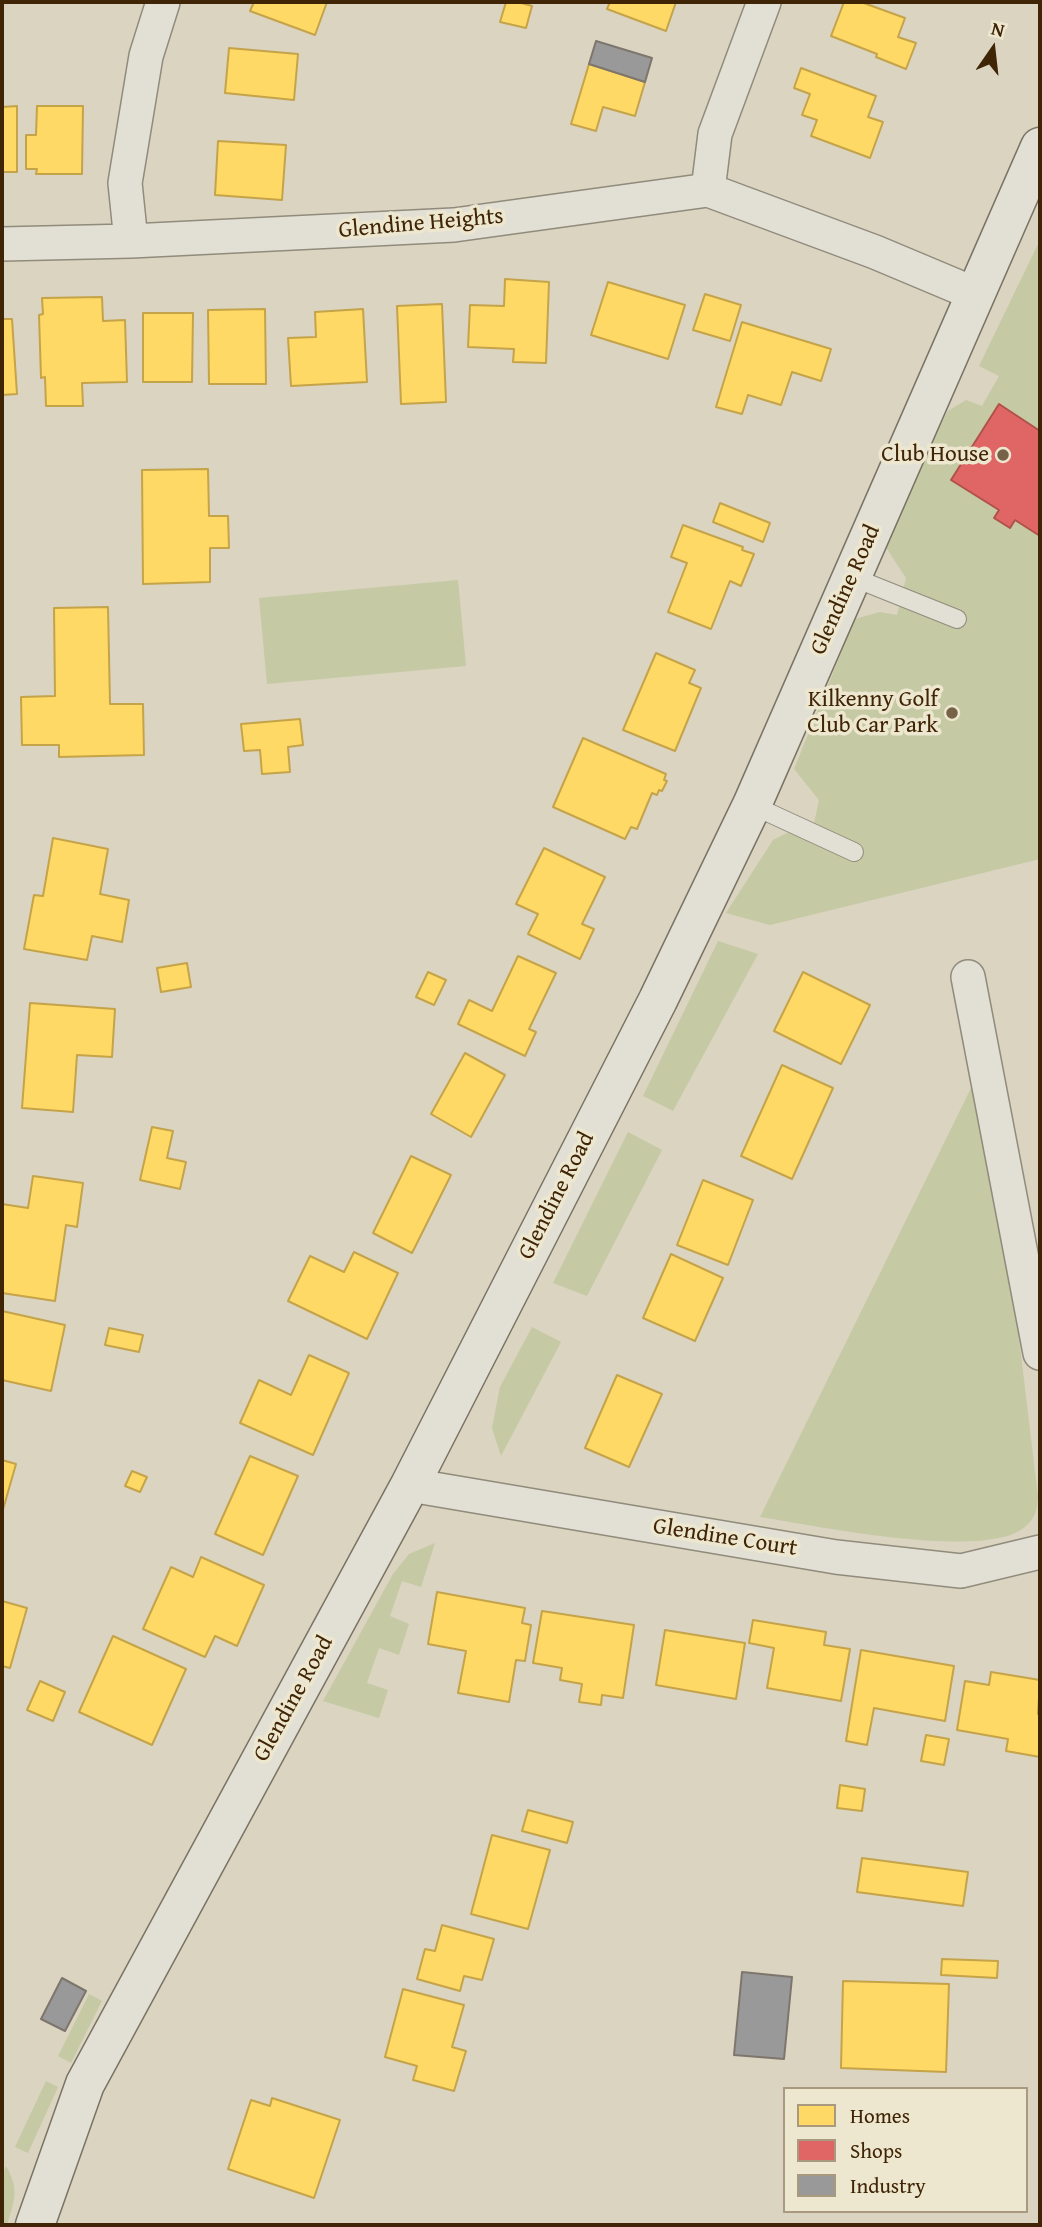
<!DOCTYPE html>
<style>
body{margin:0}
#map{position:relative;width:1042px;height:2227px;overflow:hidden;background:#dad4c0;font-family:"Gentium Book Plus",serif}
canvas{display:block}
.frame{position:absolute;inset:0;border:4px solid #3f2406;pointer-events:none}
.legend{position:absolute;left:783px;top:2087px;width:245px;height:126px;box-sizing:border-box;background:#eee7cf;border:2px solid #a8997f;margin:0;padding:9px 12px;list-style:none;font-size:21px;color:#3f2406}
.legend li{display:flex;align-items:center;gap:14px;height:35px}
.legend b{width:35px;border:2px solid #a8997f}
.north{position:absolute;left:958px;top:14px;width:70px;height:70px;-webkit-text-stroke:5px #eee7cf;paint-order:stroke;rotate:14deg;font-size:19px;font-weight:700;line-height:28px;text-align:center;color:#3f2406}
.north::after{content:'';display:block;margin:auto;width:24px;height:32px;background:#3f2406;clip-path:polygon(50% 0,100% 100%,50% 72%,0 100%)}
</style>
<div id="map">
<canvas width="1042" height="2227"></canvas>
<div class="frame"></div>
<ul class="legend">
<li><b style="height:19px;background:#ffd966"></b>Homes</li>
<li><b style="height:19px;background:#e06666"></b>Shops</li>
<li><b style="height:19px;background:#999"></b>Industry</li>
</ul>
<div class="north">N</div>
</div>
<script>
const context = document.querySelector('canvas').getContext('2d');
context.lineJoin = 'round';
function paint(path, color) { context.fillStyle = color; context.fill(path, 'evenodd'); }
function trace(path, color, width, dash) { context.strokeStyle = color; context.lineWidth = width; context.lineCap = dash ? 'butt' : 'round'; context.setLineDash(dash || []); context.stroke(path); }
function write(font, color, halo, rows, align = 'center') {
  context.font = font + ' "Gentium Book Plus",serif'; context.lineWidth = 7; context.setLineDash([]); context.textBaseline = 'middle'; context.strokeStyle = halo; context.fillStyle = color; for (const [text, x, y, turn = 0] of rows) {
    context.save(); context.translate(x, y); context.rotate((+turn || 0) * Math.PI / 180); context.textAlign = isNaN(turn) ? turn : align; if (halo) context.strokeText(text, 0, 0); context.fillText(text, 0, 0); context.restore();
  }
}
paint(new Path2D(`
 M 1040,240 L 1040,859 L 770,925 L 726,913 L 773,840 L 789,832 L 813,828 L 819,800 L 794,769 L 855,619 L 880,612 L 897,615 L 906,578 L 885,546 L 914,476 L 948,411 L 966,400 L 982,406 L 999,376 L 979,366 Z
 M 458,580 L 466,666 L 267,684 L 259,598 Z
 M 718,941 L 758,954 L 673,1111 L 643,1096 Z
 M 975,1080 L 1016,1313 L 1038,1497 C 1037,1509 1036,1517 1026,1526 C 988,1562 812,1525 760,1517 Z
 M 628,1132 L 662,1150 L 587,1296 L 553,1283 Z
 M 532,1327 L 561,1342 L 501,1456 L 492,1428 L 500,1387 Z
 M 435,1543 L 421,1587 L 402,1581 L 390,1616 L 409,1624 L 399,1655 L 379,1648 L 367,1683 L 388,1690 L 379,1718 L 323,1701 L 393,1574 L 409,1554 Z
 M 89,1994 L 102,2001 L 71,2063 L 58,2056 Z
 M 46,2081 L 58,2087 L 28,2153 L 15,2147 Z
 M 6,2166 C 20,2190 14,2201 7,2225 L 2,2225 L 2,2176 Z`), '#c5c9a4');
const homes = new Path2D(`
 M 254,2 L 327,2 L 315,35 L 250,11 Z
 M 506,2 L 518,2 L 532,6 L 526,28 L 500,22 Z
 M 610,2 L 676,2 L 666,31 L 607,9 Z
 M 844,2 L 861,2 L 905,18 L 898,37 L 916,43 L 906,69 L 876,57 L 877,54 L 831,36 Z
 M 229,48 L 298,54 L 294,100 L 225,93 Z
 M 589,64 L 645,82 L 635,116 L 603,107 L 596,131 L 571,124 Z
 M 801,68 L 876,96 L 868,117 L 883,122 L 870,158 L 811,136 L 817,120 L 802,115 L 810,94 L 794,88 Z
 M 17,106 L 17,172 L 2,172 L 2,107 Z
 M 37,106 L 83,106 L 82,174 L 36,174 L 37,169 L 26,169 L 26,135 L 36,135 Z
 M 218,141 L 286,145 L 282,200 L 215,195 Z
 M 505,279 L 549,282 L 546,363 L 513,362 L 514,349 L 468,347 L 470,305 L 504,306 Z
 M 608,282 L 685,305 L 668,359 L 591,335 Z
 M 705,294 L 741,305 L 730,341 L 693,330 Z
 M 102,297 L 103,321 L 125,320 L 127,382 L 82,383 L 83,406 L 46,406 L 45,377 L 41,378 L 39,315 L 43,314 L 42,298 Z
 M 442,304 L 446,402 L 401,404 L 397,306 Z
 M 265,309 L 266,384 L 209,384 L 208,310 Z
 M 363,309 L 367,382 L 291,386 L 288,338 L 316,337 L 315,312 Z
 M 143,313 L 193,313 L 192,382 L 143,382 Z
 M 2,319 L 12,319 L 17,394 L 2,395 Z
 M 742,322 L 831,349 L 821,381 L 792,372 L 781,405 L 748,395 L 742,414 L 716,407 Z
 M 208,469 L 209,516 L 228,516 L 229,548 L 210,548 L 210,582 L 143,584 L 142,470 Z
 M 720,503 L 770,523 L 763,542 L 713,522 Z
 M 683,525 L 743,547 L 742,550 L 754,554 L 741,586 L 730,581 L 711,629 L 668,612 L 687,563 L 671,557 Z
 M 108,607 L 110,704 L 143,704 L 144,755 L 59,757 L 59,745 L 22,745 L 21,697 L 55,696 L 54,608 Z
 M 656,653 L 695,670 L 689,683 L 701,688 L 675,751 L 623,730 Z
 M 300,719 L 303,745 L 288,747 L 290,772 L 262,774 L 260,750 L 244,751 L 241,724 Z
 M 583,738 L 666,774 L 664,780 L 667,781 L 662,791 L 659,790 L 657,795 L 652,793 L 637,829 L 631,827 L 625,839 L 553,807 Z
 M 53,838 L 108,849 L 100,894 L 129,900 L 122,942 L 92,936 L 87,960 L 24,949 L 34,895 L 43,896 Z
 M 544,848 L 605,877 L 582,924 L 594,929 L 580,959 L 528,934 L 538,914 L 516,904 Z
 M 518,956 L 556,973 L 529,1029 L 536,1032 L 525,1056 L 458,1024 L 469,1000 L 492,1011 Z
 M 187,963 L 191,987 L 161,992 L 157,968 Z
 M 428,972 L 446,980 L 434,1005 L 416,997 Z
 M 803,972 L 870,1005 L 841,1064 L 774,1031 Z
 M 30,1003 L 115,1009 L 112,1057 L 77,1055 L 73,1112 L 22,1108 Z
 M 465,1053 L 505,1075 L 471,1137 L 431,1114 Z
 M 782,1065 L 833,1088 L 792,1179 L 741,1156 Z
 M 152,1127 L 173,1131 L 167,1158 L 186,1162 L 180,1189 L 140,1180 Z
 M 411,1156 L 451,1175 L 412,1253 L 373,1233 Z
 M 33,1176 L 83,1183 L 77,1227 L 66,1225 L 55,1301 L 2,1293 L 2,1204 L 28,1208 Z
 M 703,1180 L 753,1200 L 728,1265 L 677,1245 Z
 M 354,1252 L 398,1273 L 367,1339 L 288,1301 L 310,1256 L 344,1272 Z
 M 671,1254 L 723,1278 L 695,1341 L 643,1318 Z
 M 2,1311 L 65,1325 L 51,1391 L 2,1380 Z
 M 109,1328 L 143,1335 L 139,1352 L 105,1345 Z
 M 309,1355 L 349,1373 L 313,1455 L 240,1423 L 259,1380 L 291,1395 Z
 M 617,1375 L 662,1394 L 629,1467 L 585,1448 Z
 M 250,1456 L 298,1476 L 263,1555 L 215,1534 Z
 M 2,1460 L 16,1464 L 2,1513 Z
 M 132,1471 L 147,1477 L 140,1492 L 125,1486 Z
 M 201,1557 L 264,1585 L 237,1646 L 215,1636 L 205,1657 L 143,1629 L 171,1567 L 193,1577 Z
 M 437,1592 L 525,1608 L 522,1623 L 531,1625 L 525,1661 L 516,1660 L 509,1702 L 458,1693 L 466,1651 L 428,1644 Z
 M 2,1601 L 27,1608 L 10,1668 L 2,1666 Z
 M 542,1611 L 634,1625 L 623,1698 L 602,1695 L 601,1705 L 579,1702 L 582,1684 L 560,1680 L 562,1668 L 533,1663 Z
 M 753,1620 L 826,1632 L 824,1645 L 850,1649 L 841,1701 L 767,1688 L 774,1648 L 749,1643 Z
 M 665,1630 L 745,1643 L 736,1699 L 656,1685 Z
 M 113,1636 L 186,1669 L 152,1745 L 79,1712 Z
 M 861,1650 L 954,1666 L 945,1721 L 874,1708 L 867,1745 L 846,1741 Z
 M 991,1672 L 1040,1680 L 1038,1714 L 1040,1715 L 1040,1757 L 1006,1751 L 1008,1739 L 957,1730 L 965,1681 L 989,1685 Z
 M 40,1681 L 65,1692 L 53,1721 L 27,1710 Z
 M 926,1735 L 949,1739 L 944,1765 L 921,1761 Z
 M 840,1785 L 865,1789 L 862,1811 L 837,1808 Z
 M 528,1810 L 573,1822 L 567,1843 L 522,1831 Z
 M 492,1835 L 550,1850 L 528,1929 L 471,1914 Z
 M 862,1858 L 968,1872 L 963,1906 L 857,1892 Z
 M 442,1925 L 494,1939 L 482,1980 L 464,1976 L 460,1991 L 417,1979 L 425,1949 L 435,1951 Z
 M 942,1959 L 998,1961 L 997,1978 L 941,1975 Z
 M 843,1981 L 949,1984 L 946,2072 L 841,2068 Z
 M 403,1989 L 464,2005 L 452,2047 L 466,2051 L 454,2091 L 413,2080 L 417,2066 L 385,2057 Z
 M 272,2098 L 340,2120 L 314,2198 L 228,2169 L 251,2100 L 270,2106 Z`);
paint(homes, '#ffd966');
trace(homes, '#c5a349', 2);
const shops = new Path2D(`
 M 999,404 L 1040,431 L 1040,536 L 1015,520 L 1010,528 L 994,518 L 999,510 L 951,480 Z`);
paint(shops, '#e06666');
trace(shops, '#b05249', 2);
const industry = new Path2D(`
 M 596,41 L 652,58 L 645,82 L 589,64 Z
 M 742,1972 L 792,1977 L 784,2059 L 734,2055 Z
 M 62,1978 L 86,1991 L 65,2031 L 41,2019 Z`);
paint(industry, '#999');
trace(industry, '#7e766d', 2);
const lane = new Path2D(`
 M 852,577 L 957,619
 M 752,805 L 854,852`);
const street = new Path2D(`
 M 163,2 L 146,56 L 125,183 L 131,241 L 454,225 L 708,190 L 875,252 L 975,294
 M 708,190 L 715,134 L 764,2
 M 2,244 L 131,241
 M 968,977 L 1040,1353
 M 410,1485 L 836,1557 L 961,1571 L 1040,1552`);
const secondary = new Path2D(`
 M 35,2225 L 85,2084 L 410,1485 L 658,1000 L 752,805 L 1040,147`);
trace(lane, '#918b7c', 20);
trace(street, '#918b7c', 36);
trace(secondary, '#7a7364', 41);
trace(lane, '#e2dfd5', 18);
trace(street, '#e2dfd5', 33);
trace(secondary, '#e2dfd5', 38);
for (const [x, y, r, color] of [
 [1003,455,7,"#756247"],
 [952,713,7,"#756247"]
]) { const dot = new Path2D(); dot.arc(x, y, r, 0, 2 * Math.PI); context.fillStyle = color; context.fill(dot); trace(dot, '#eee7cf', 2.5); }
write('23px', '#3f2406', '#eee7cf', [
 ["Glendine Heights",421,224,-5],
 ["Glendine Road",846,590,-66],
 ["Glendine Road",557,1196,-63],
 ["Glendine Court",725,1538,9],
 ["Glendine Road",294,1699,-61]
]);
write('23px', '#3f2406', '#eee7cf', [
 ["Club House",989,455],
 ["Kilkenny Golf",938,700],
 ["Club Car Park",938,726]
], 'right');
</script>
